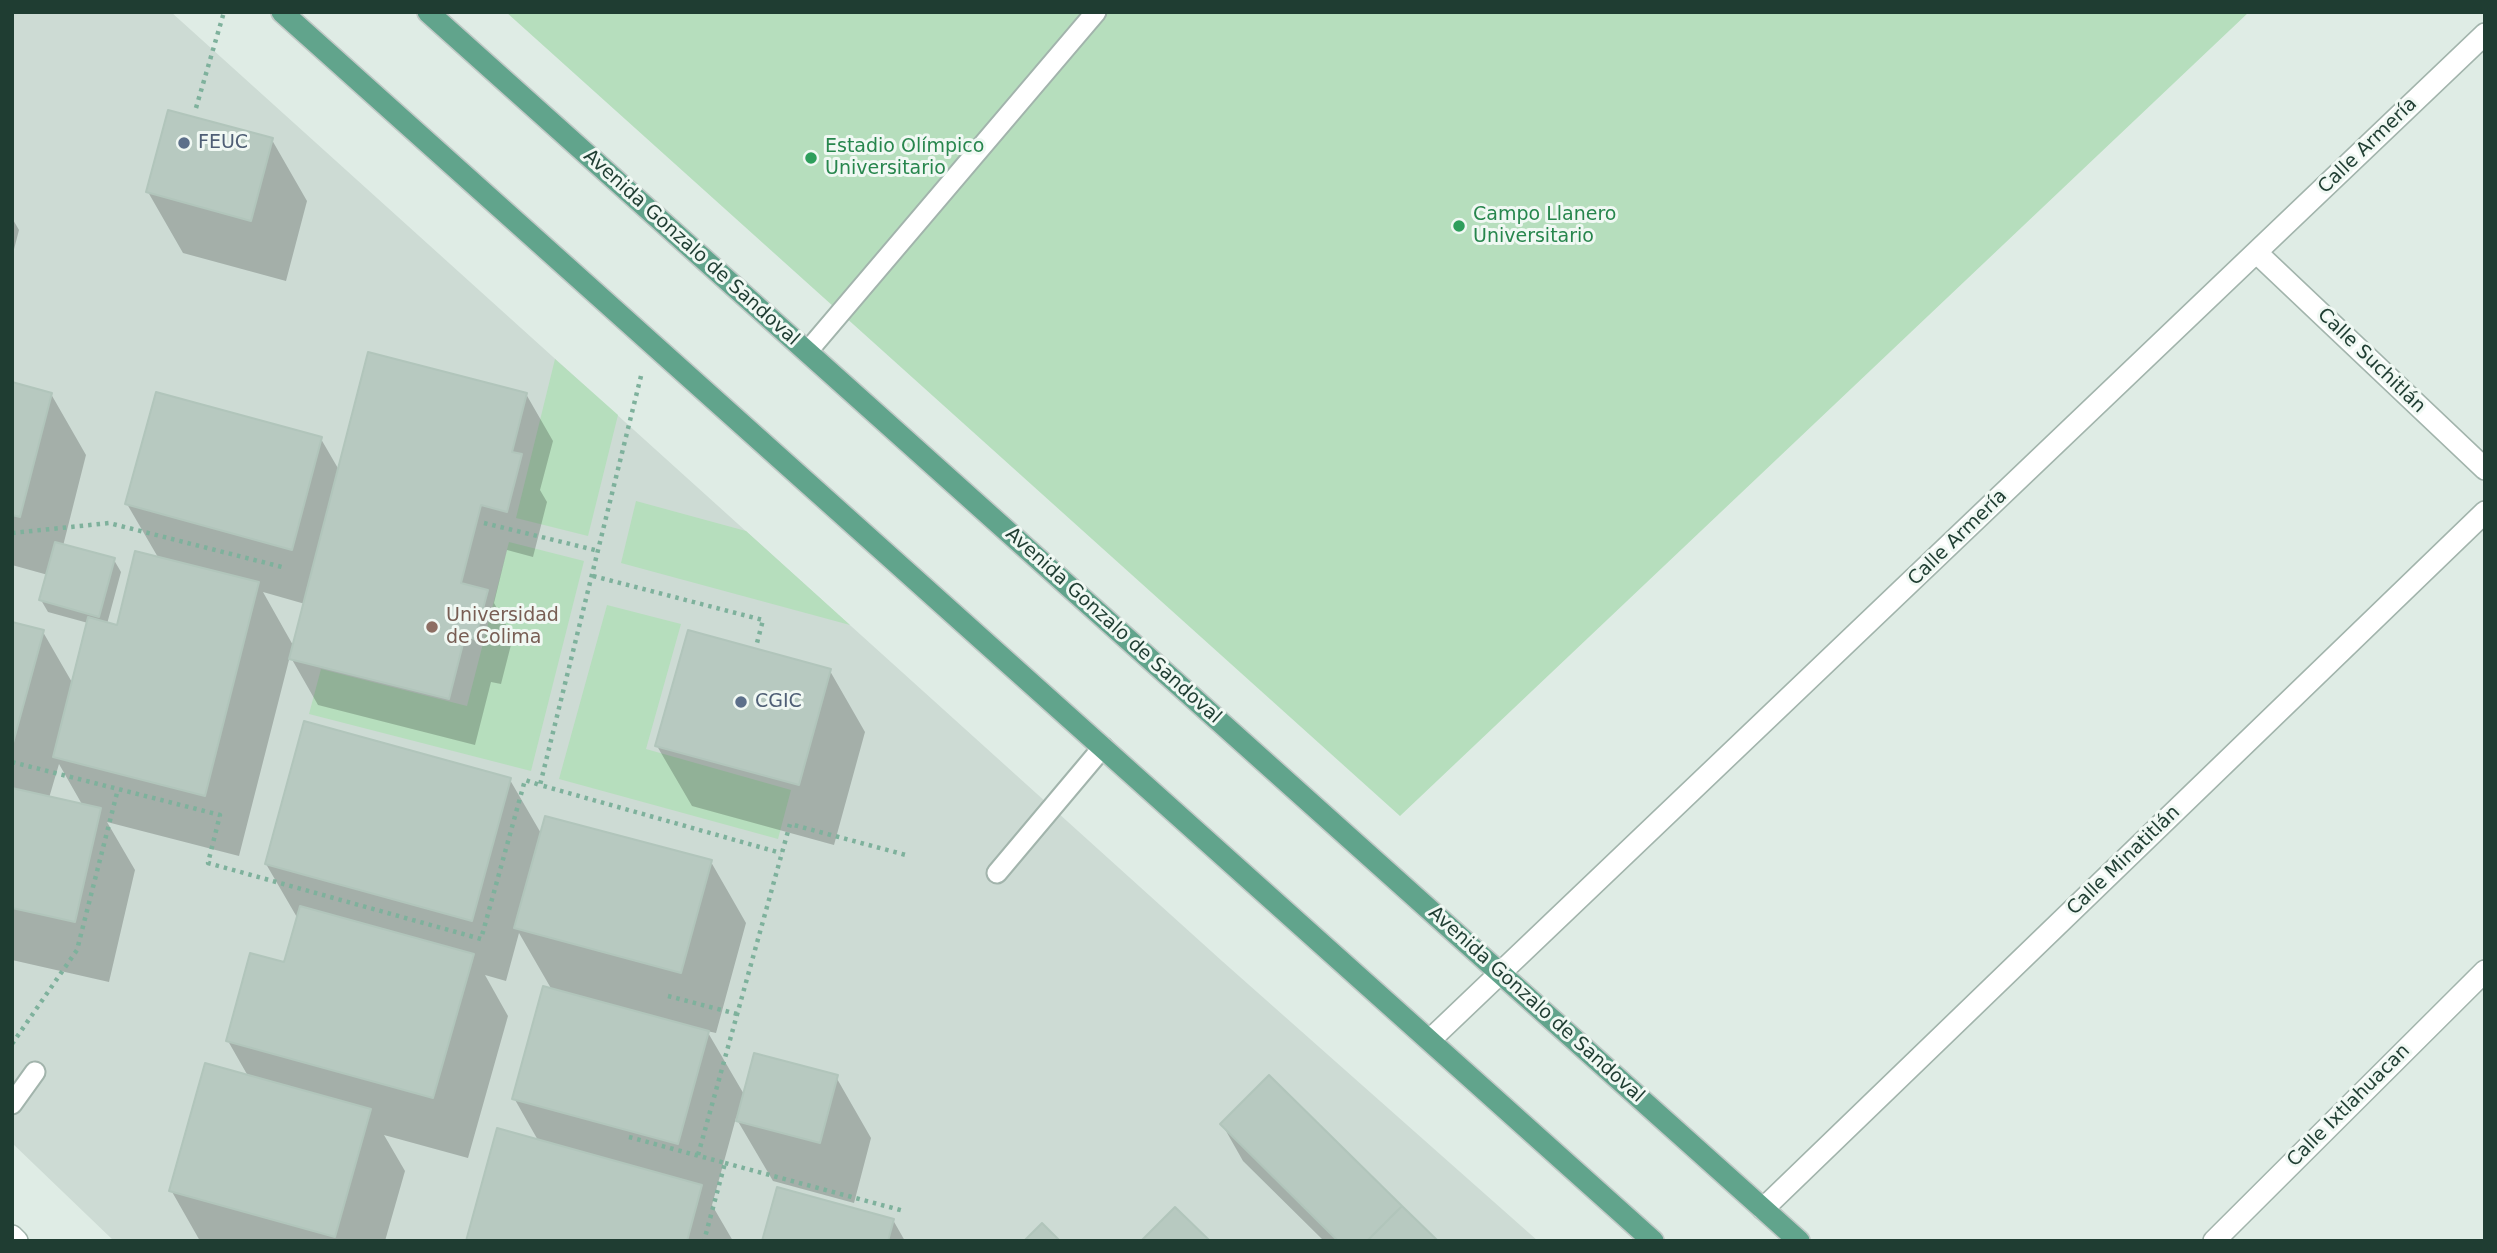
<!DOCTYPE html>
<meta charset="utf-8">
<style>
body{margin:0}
#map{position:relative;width:2497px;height:1253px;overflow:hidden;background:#dfece5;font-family:"DejaVu Sans",sans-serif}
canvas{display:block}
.frame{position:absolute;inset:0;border:14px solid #1f3d32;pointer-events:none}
</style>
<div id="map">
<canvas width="2497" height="1253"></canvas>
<div class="frame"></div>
</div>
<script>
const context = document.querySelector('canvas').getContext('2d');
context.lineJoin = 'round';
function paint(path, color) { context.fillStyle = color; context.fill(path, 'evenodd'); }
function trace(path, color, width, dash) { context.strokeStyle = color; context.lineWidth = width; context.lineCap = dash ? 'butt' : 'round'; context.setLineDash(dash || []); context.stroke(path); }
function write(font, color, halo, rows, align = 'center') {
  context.font = font + ' "DejaVu Sans",sans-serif'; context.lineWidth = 6; context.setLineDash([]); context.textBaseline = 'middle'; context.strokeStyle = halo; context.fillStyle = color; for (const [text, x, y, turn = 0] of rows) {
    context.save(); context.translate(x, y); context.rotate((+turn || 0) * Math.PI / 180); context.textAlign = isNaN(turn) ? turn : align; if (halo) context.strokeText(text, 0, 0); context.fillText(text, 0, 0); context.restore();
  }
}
paint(new Path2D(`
 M 12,12 L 171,12 L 1222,961 L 1538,1241 L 114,1241 L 12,1143 Z`), '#cddbd4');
paint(new Path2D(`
 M 506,12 L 2249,12 L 1400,816 Z
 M 555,359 L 618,415 L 588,536 L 516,518 Z
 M 636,501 L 746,531 L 850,625 L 621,563 Z
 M 509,542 L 584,561 L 531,771 L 309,714 L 321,669 L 467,706 Z
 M 607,605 L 681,624 L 646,749 L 791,790 L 778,839 L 559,779 Z`), '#b6debd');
paint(new Path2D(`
 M 272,140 L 307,201 L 286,281 L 183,253 L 148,192 Z
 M 12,218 L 19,230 L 12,257 Z
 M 12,384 L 51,394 L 86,455 L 63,546 L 114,560 L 121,572 L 107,624 L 118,627 L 159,559 L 127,504 L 321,439 L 339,470 L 526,394 L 553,441 L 540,490 L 547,502 L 533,557 L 507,550 L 494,603 L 513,637 L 501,684 L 491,682 L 475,745 L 318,705 L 290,656 L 239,856 L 107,822 L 135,870 L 109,982 L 12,960 L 12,624 L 43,632 L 73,684 L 88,623 L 48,612 L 41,600 L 48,575 L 12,565 ZM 263,592 L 305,604 L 294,647 ZM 59,764 L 83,806 L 49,798 Z
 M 830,671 L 865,732 L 834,845 L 692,806 L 657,746 Z
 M 510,780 L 542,835 L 711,862 L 746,923 L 716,1033 L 707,1031 L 745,1096 L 836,1077 L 871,1138 L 854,1203 L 773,1181 L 736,1118 L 712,1205 L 733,1241 L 468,1241 L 539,1142 L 514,1098 L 552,990 L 519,933 L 506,981 L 485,975 L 508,1016 L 468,1158 L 384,1135 L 405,1171 L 385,1241 L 200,1241 L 171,1190 L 248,1076 L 228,1041 L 285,965 L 298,919 L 266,864 Z
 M 1222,1124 L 1436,1241 L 1324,1241 L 1243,1161 Z
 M 893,1220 L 905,1241 L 764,1241 Z`), '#0003');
const building = new Path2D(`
 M 168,110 L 273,138 L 251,221 L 146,192 Z
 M 368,352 L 527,393 L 512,452 L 522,454 L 507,512 L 481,505 L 461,583 L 488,590 L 475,639 L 465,636 L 449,699 L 289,659 Z
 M 12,382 L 52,393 L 20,517 L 12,515 Z
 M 156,392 L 322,437 L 292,550 L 125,504 Z
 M 55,542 L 115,558 L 99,617 L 39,600 Z
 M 135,551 L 259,582 L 205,796 L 53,757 L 88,617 L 117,625 Z
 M 12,622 L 44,630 L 13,743 L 12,742 Z
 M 688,630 L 831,669 L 799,785 L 655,746 Z
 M 304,721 L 511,778 L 472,921 L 265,864 Z
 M 12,788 L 101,808 L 75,922 L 12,908 Z
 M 545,816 L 712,860 L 681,973 L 514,928 Z
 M 300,906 L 474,954 L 433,1098 L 226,1041 L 250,953 L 284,962 Z
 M 543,986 L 709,1031 L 678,1144 L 512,1099 Z
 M 754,1053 L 838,1075 L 820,1143 L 736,1121 Z
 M 205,1063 L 371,1109 L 335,1237 L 169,1191 Z
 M 1269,1075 L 1402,1206 L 1367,1241 L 1338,1241 L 1220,1124 Z
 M 497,1128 L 702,1185 L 687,1241 L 466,1241 Z
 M 777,1187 L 894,1219 L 888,1241 L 762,1241 Z
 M 1402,1206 L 1438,1241 L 1367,1241 Z
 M 1175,1207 L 1210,1241 L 1141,1241 Z
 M 1042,1223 L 1060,1241 L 1024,1241 Z`);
paint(building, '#b7c9c0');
trace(building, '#b1c5bb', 2);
const service = new Path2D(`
 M 807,352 L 1096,12
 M 997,873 L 1103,747
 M 12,1104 L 35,1072`);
const minor = new Path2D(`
 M 2257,253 L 2485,469
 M 1430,1040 L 2485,34
 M 1763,1209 L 2485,512
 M 12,1236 L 17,1241
 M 2214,1241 L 2485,971`);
const primary = new Path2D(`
 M 282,12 L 1653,1241
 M 428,12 L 1799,1241`);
trace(service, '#a2b4ac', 23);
trace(minor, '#a2b4ac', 24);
trace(primary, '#c0c9c6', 24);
trace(new Path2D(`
 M 196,108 L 224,12
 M 641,376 L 540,785 L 781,853
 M 484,523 L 599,551
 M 12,533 L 109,523 L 286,568
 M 593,576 L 763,620 L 757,643
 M 12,762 L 220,815 L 208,863 L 481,939 L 525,780 L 540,785
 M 668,996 L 737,1014
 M 12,1044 L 77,950 L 118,789
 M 629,1137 L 725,1163 L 704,1241
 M 698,1155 L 790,824 L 906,855
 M 725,1163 L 904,1211`), '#7eb19c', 4.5, [3.5, 5]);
trace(service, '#fff', 19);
trace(minor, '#fff', 21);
trace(primary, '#61a48c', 21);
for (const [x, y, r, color] of [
 [184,143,7,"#5c6f8a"],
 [811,158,7,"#2e9e5b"],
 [1459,226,7,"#2e9e5b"],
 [432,627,7,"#8d6e63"],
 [741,702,7,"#5c6f8a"]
]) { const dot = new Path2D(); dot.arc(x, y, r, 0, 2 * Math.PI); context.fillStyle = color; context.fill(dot); trace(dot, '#f0f8f3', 2.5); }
write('19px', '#4e5e75', '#f0f8f3', [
 ["FEUC",198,143],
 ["CGIC",755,702]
], 'left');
write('19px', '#1f3d32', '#f0f8f3', [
 ["Calle Armería",2368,146,-44],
 ["Avenida Gonzalo de Sandoval",691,248,42],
 ["Calle Suchitlán",2371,361,44],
 ["Calle Armería",1958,538,-44],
 ["Avenida Gonzalo de Sandoval",1113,626,42],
 ["Calle Minatitlán",2124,861,-44],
 ["Avenida Gonzalo de Sandoval",1536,1005,42],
 ["Calle Ixtlahuacan",2349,1106,-45]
]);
write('19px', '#27864d', '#f0f8f3', [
 ["Estadio Olímpico",825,147],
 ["Universitario",825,169],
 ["Campo Llanero",1473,215],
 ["Universitario",1473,237]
], 'left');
write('19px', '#785e54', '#f0f8f3', [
 ["Universidad",446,616],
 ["de Colima",446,638]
], 'left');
</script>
